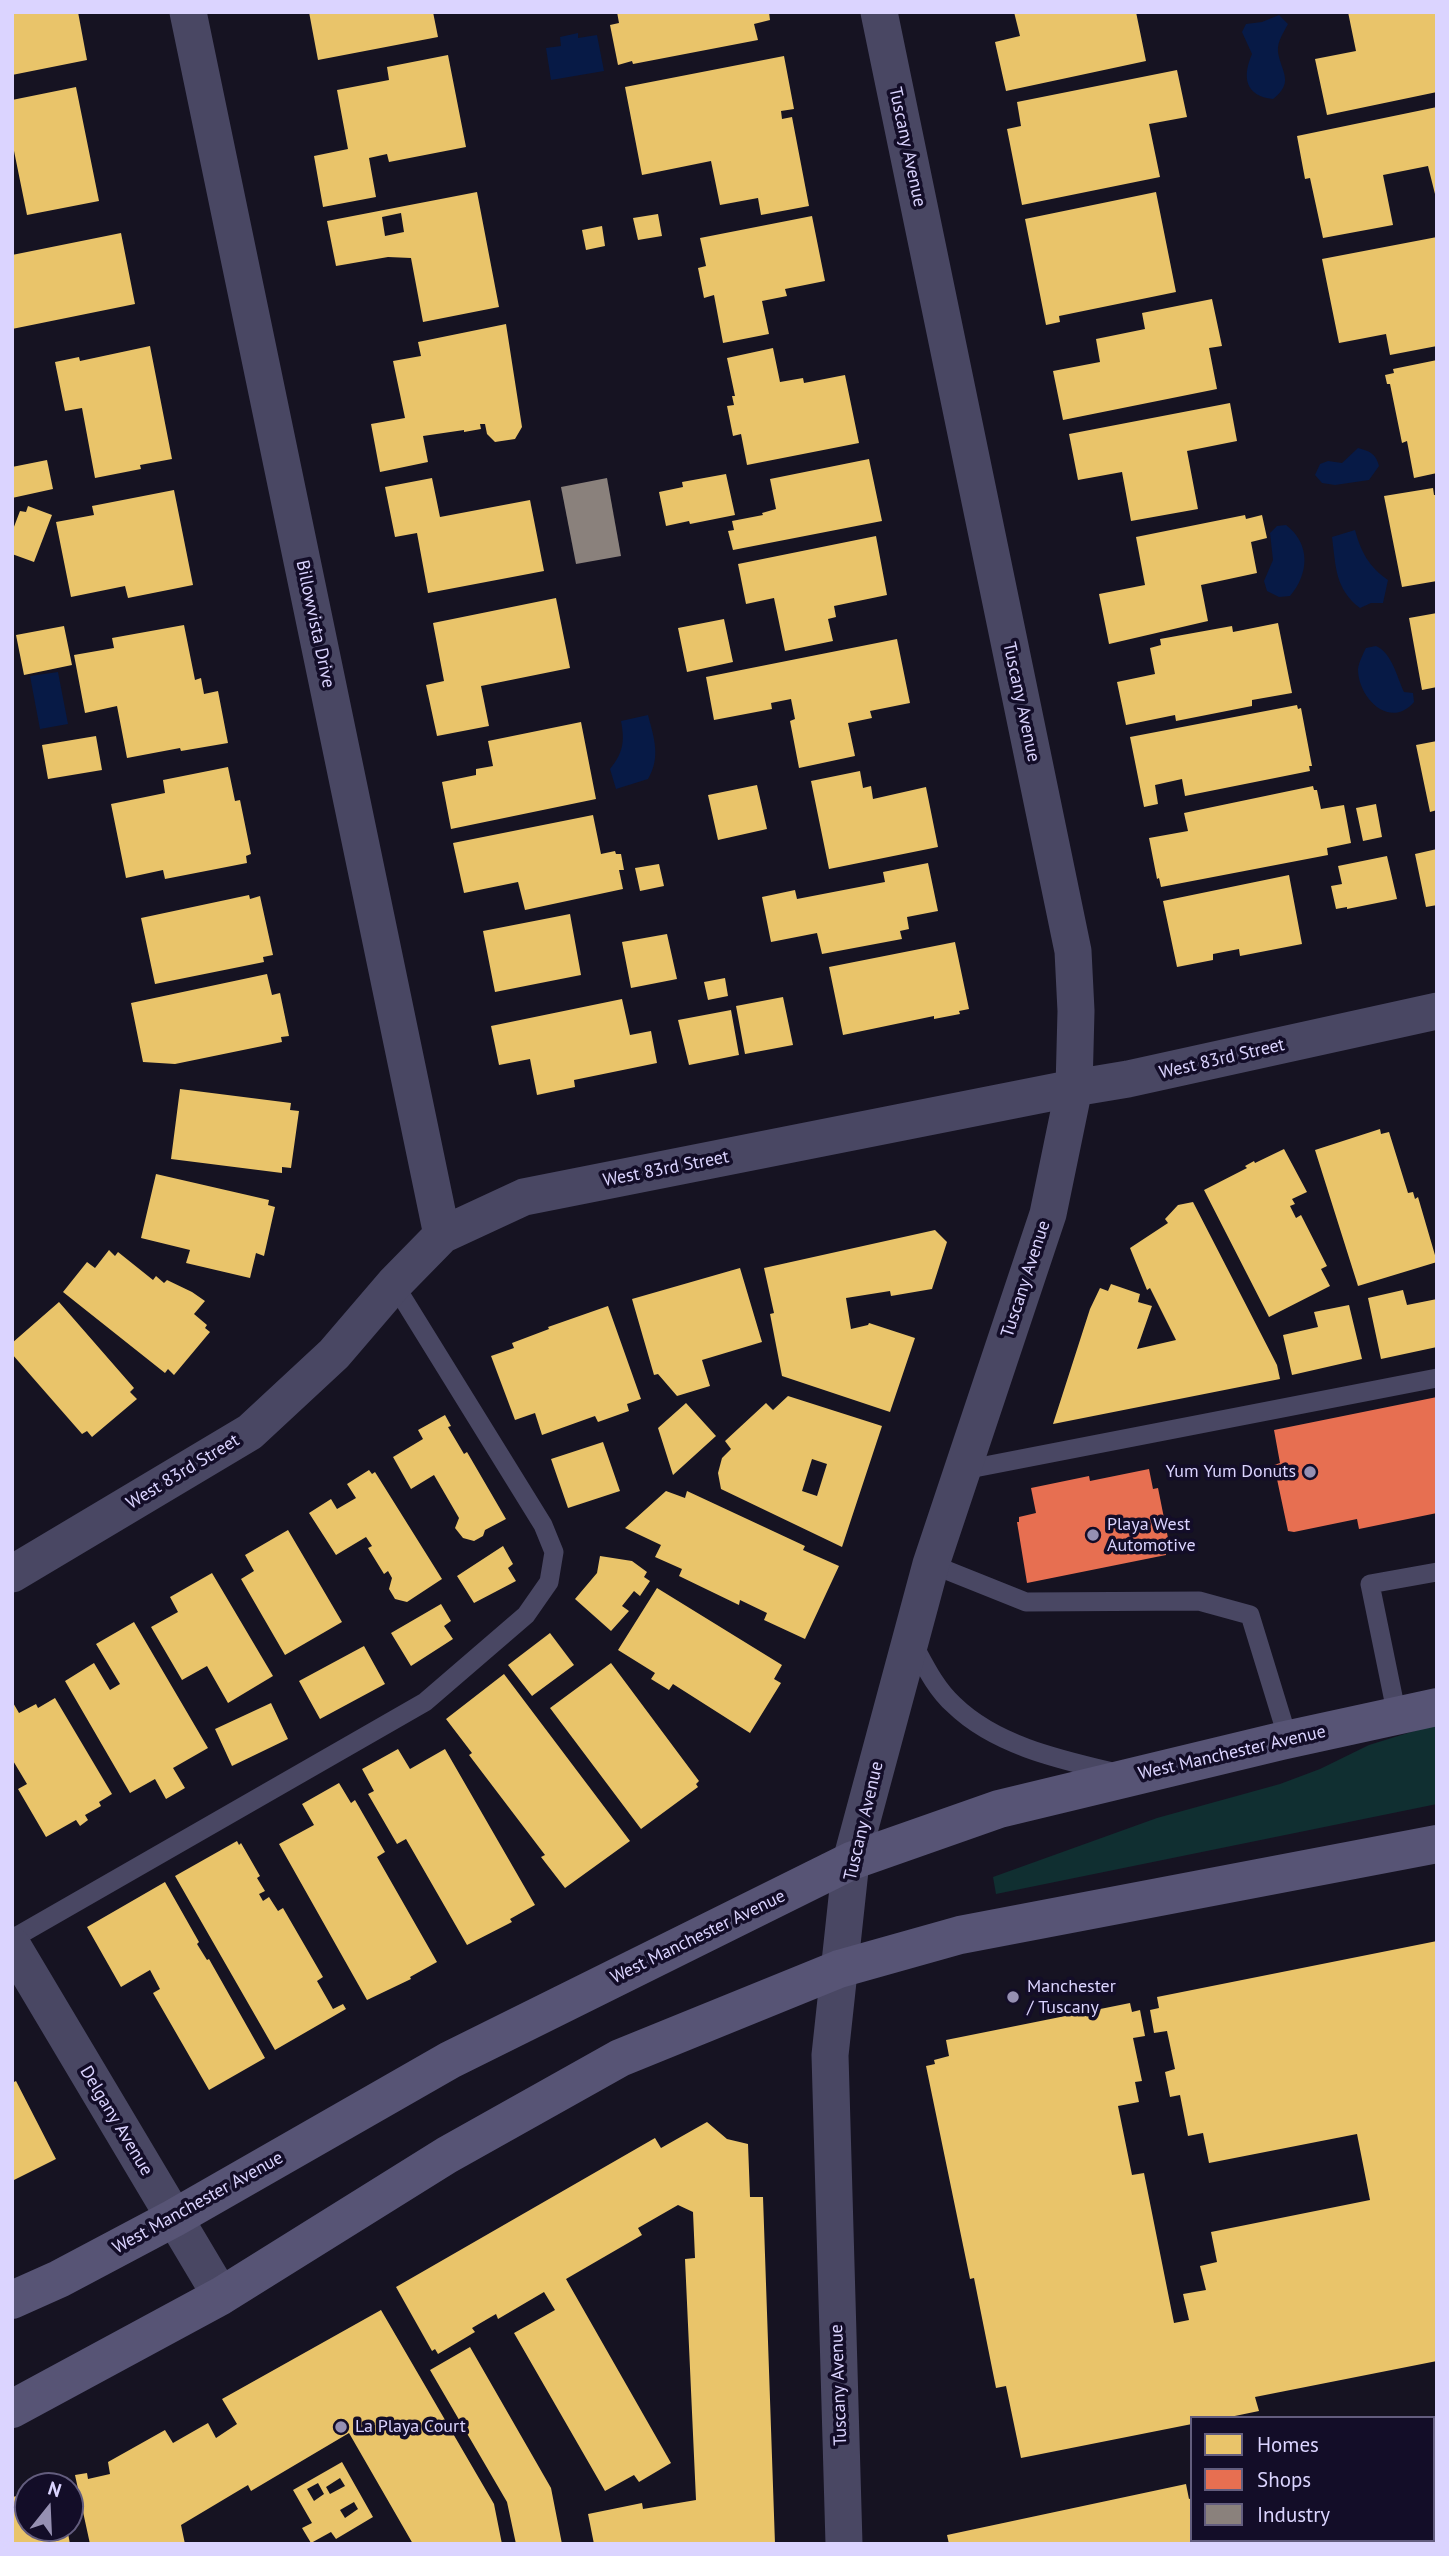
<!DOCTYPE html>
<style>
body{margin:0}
#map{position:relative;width:1449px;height:2556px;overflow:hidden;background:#161322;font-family:"PT Sans",sans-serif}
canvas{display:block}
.frame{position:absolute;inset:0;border:14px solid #dbd4ff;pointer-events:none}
.legend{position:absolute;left:1190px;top:2416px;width:245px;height:126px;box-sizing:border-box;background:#130d28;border:2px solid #635d7e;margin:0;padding:9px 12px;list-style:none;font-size:21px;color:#dbd4ff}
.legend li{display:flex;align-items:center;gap:14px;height:35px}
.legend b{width:35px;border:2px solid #635d7e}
.north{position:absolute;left:14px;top:2472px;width:70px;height:70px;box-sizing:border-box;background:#130d28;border:2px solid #635d7e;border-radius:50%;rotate:18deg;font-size:19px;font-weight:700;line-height:28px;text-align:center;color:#dbd4ff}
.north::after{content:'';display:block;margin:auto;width:24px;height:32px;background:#9690b2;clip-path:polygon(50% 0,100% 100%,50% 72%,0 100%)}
</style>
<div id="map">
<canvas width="1449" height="2556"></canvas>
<div class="frame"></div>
<ul class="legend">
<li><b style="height:19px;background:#e9c46a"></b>Homes</li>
<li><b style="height:19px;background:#e76f51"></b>Shops</li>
<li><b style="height:19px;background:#8a817c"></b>Industry</li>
</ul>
<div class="north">N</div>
</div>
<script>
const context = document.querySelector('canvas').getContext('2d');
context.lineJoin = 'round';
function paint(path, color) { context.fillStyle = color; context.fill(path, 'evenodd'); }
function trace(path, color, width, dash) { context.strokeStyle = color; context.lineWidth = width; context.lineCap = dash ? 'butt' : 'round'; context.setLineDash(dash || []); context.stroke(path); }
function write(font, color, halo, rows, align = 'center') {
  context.font = font + ' "PT Sans",sans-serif'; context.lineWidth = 7; context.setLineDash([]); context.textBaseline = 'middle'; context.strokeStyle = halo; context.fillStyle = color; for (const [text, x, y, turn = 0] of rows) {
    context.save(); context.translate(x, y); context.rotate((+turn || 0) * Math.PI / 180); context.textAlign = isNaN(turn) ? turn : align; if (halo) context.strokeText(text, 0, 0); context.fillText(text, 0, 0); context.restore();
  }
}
paint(new Path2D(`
 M 1437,1724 L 1437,1804 L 996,1894 L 993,1877 L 1157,1818 L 1280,1784 L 1320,1769 L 1369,1745 Z`), '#102f31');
paint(new Path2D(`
 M 1279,15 L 1288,24 C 1284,32 1277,41 1278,52 C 1281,72 1295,82 1273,99 C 1245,96 1242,77 1252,54 L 1242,32 L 1246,24 L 1262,22 Z
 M 578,33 L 578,38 L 597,35 L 604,71 L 551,80 L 546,48 L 561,46 L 560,37 Z
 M 1358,448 C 1370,451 1376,454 1379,466 L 1369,480 L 1335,485 L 1322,483 L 1315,475 L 1320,464 L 1328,461 L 1342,463 Z
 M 1286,525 C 1311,544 1309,574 1290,596 L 1279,597 L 1267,591 L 1264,581 L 1273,560 L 1270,533 L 1277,526 Z
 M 1355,530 C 1361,552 1369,567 1388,580 L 1383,603 L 1371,603 L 1360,608 C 1335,589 1336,567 1332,537 Z
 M 1376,646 C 1392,653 1397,677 1404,692 L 1413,693 L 1414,702 C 1390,730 1358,698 1358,669 C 1359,662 1363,654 1366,648 Z
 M 58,672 L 68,724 L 40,729 L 30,676 Z
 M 648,715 C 654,738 661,757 648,779 L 616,789 L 610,769 C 623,753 625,742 621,721 Z`), '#071a46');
paint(new Path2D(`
 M 12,12 L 78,12 L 87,60 L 12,75 Z
 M 309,12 L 433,12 L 438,37 L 318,60 Z
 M 617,12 L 769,12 L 770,20 L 754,24 L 758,40 L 633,64 L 632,61 L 618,65 L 610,25 L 619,23 Z
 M 1014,12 L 1136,12 L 1146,61 L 1006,91 L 995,42 L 1020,36 Z
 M 1348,12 L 1437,12 L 1437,92 L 1327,115 L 1315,59 L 1356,51 Z
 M 448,55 L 466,147 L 389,162 L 387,154 L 369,158 L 376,197 L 323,207 L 314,156 L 348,149 L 337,90 L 389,80 L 387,67 Z
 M 784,56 L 794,109 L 781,111 L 782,119 L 792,117 L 809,206 L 761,215 L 758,198 L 720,205 L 711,161 L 642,175 L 625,87 Z
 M 1177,70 L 1187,117 L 1149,124 L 1160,177 L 1022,205 L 1007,129 L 1021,126 L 1017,102 Z
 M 76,87 L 99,201 L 27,215 L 12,141 L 12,100 Z
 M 1437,107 L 1437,202 L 1428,166 L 1383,175 L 1393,225 L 1323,238 L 1310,178 L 1305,179 L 1297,136 Z
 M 477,192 L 499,307 L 423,322 L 411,258 L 388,257 L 336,266 L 327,221 ZM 401,213 L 404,232 L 385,236 L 382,217 Z
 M 1156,192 L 1176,292 L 1059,316 L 1060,322 L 1046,325 L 1025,219 Z
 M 658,214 L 662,236 L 638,240 L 633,218 Z
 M 812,216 L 825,281 L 785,289 L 787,296 L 762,301 L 769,334 L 723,343 L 714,295 L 704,298 L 698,268 L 706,266 L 700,238 Z
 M 602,226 L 605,246 L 586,250 L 582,230 Z
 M 121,233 L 135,304 L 12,329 L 12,255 Z
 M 1437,237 L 1437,346 L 1390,355 L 1386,334 L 1339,343 L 1322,259 Z
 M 1212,299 L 1222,346 L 1209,348 L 1217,389 L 1063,420 L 1053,371 L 1100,362 L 1096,339 L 1145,329 L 1142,313 Z
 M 506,324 L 522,427 L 515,439 L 495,442 L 487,434 L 485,424 L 480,424 L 481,429 L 464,432 L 464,430 L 423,436 L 428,462 L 380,472 L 371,424 L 405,418 L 393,361 L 421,356 L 418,342 Z
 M 150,346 L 172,459 L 140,465 L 141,469 L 95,478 L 82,408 L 65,411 L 55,362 L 79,357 L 80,361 Z
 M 773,348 L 780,382 L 803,378 L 804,383 L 845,375 L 859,443 L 747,465 L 741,434 L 733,436 L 727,406 L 734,405 L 732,396 L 735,396 L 727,358 Z
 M 1437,360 L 1437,473 L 1414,478 L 1407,441 L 1402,443 L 1390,384 L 1387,384 L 1385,375 L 1394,373 L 1393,369 Z
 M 1230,403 L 1237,441 L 1187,451 L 1198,509 L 1131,521 L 1122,472 L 1078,480 L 1069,434 Z
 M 869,459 L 882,521 L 733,550 L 728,531 L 734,530 L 732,521 L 763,515 L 762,513 L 776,509 L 770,479 Z
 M 47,460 L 53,489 L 12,498 L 12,467 Z
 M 726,474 L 735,515 L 690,524 L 689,521 L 666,526 L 659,492 L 683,487 L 682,482 Z
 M 432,478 L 440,517 L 530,500 L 544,571 L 428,593 L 417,533 L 395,537 L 385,487 Z
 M 1433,488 L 1434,495 L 1437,495 L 1437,581 L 1402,587 L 1384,496 Z
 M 174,490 L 193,585 L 128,598 L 125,586 L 71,597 L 56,522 L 94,515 L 92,506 Z
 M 28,506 L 52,515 L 34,562 L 12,554 L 12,532 L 20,511 L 26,512 Z
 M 1245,515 L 1246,519 L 1262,515 L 1267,538 L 1251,542 L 1257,573 L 1201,585 L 1208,621 L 1109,644 L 1099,594 L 1145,585 L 1136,537 Z
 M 876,536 L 887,595 L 834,606 L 836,617 L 828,619 L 833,641 L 785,651 L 774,598 L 746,604 L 738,564 Z
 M 556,598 L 570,668 L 481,686 L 489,726 L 437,736 L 426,685 L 444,681 L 433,623 Z
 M 1437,613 L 1437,687 L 1422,690 L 1409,618 Z
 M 724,619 L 733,662 L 687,672 L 678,628 Z
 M 1278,623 L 1292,693 L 1252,700 L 1252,706 L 1176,721 L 1175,715 L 1126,725 L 1117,682 L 1155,674 L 1150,648 L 1161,645 L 1160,639 L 1232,626 L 1233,632 Z
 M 184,625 L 195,680 L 201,678 L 204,694 L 218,691 L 228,743 L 181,751 L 180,748 L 127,758 L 117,706 L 85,713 L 74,655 L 114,648 L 112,638 Z
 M 64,626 L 72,665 L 24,675 L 16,635 Z
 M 897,639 L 910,703 L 870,711 L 872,718 L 848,723 L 855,756 L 799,768 L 790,721 L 795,719 L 791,699 L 771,703 L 772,709 L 714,720 L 706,677 Z
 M 1297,705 L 1298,709 L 1301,708 L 1312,766 L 1309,766 L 1310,771 L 1185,796 L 1182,779 L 1155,785 L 1158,804 L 1144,807 L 1130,737 Z
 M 581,722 L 596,799 L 451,829 L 442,782 L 476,775 L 476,769 L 493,766 L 488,741 Z
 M 96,736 L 102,770 L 48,779 L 42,745 Z
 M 1437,741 L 1437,810 L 1430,812 L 1416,745 Z
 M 228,767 L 235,801 L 240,800 L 251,854 L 246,856 L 247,863 L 165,879 L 163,870 L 126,878 L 111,804 L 165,793 L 163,780 Z
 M 860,771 L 863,788 L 871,786 L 873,799 L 926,787 L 938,847 L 829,869 L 811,781 Z
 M 757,785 L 767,829 L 718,840 L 708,795 Z
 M 1313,786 L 1314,790 L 1317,790 L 1321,809 L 1344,805 L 1351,843 L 1327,848 L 1328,855 L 1161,887 L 1159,878 L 1157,879 L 1149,838 L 1188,831 L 1184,813 Z
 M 1376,804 L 1382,837 L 1363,841 L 1356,808 Z
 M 593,815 L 601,854 L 615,851 L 616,854 L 621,854 L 624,870 L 619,870 L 623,889 L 525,910 L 518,882 L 464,893 L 453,843 Z
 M 1437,849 L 1437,905 L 1426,907 L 1415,854 Z
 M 1387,856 L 1397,899 L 1347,909 L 1347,907 L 1336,909 L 1331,886 L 1342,884 L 1338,866 Z
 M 928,863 L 938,911 L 907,917 L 909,929 L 900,931 L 902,939 L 822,954 L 817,933 L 771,942 L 762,897 L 795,890 L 797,899 L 885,882 L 883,872 Z
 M 659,864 L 664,886 L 640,891 L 635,868 Z
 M 1289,875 L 1302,944 L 1240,956 L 1239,949 L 1213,954 L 1213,960 L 1177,967 L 1163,901 Z
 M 249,895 L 250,899 L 260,896 L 273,955 L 263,957 L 264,962 L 155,984 L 141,918 Z
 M 570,914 L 581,975 L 495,992 L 483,931 Z
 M 667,934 L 677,979 L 631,988 L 622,942 Z
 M 955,942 L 969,1009 L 959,1011 L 960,1014 L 934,1019 L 934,1016 L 843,1035 L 829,967 Z
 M 267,974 L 272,995 L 280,993 L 289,1036 L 281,1037 L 282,1042 L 175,1064 L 143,1062 L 131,1003 Z
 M 725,978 L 728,996 L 708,1000 L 704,982 Z
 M 783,997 L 793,1045 L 745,1054 L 736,1006 Z
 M 622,999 L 630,1035 L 651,1031 L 657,1063 L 574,1080 L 575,1087 L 537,1095 L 530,1059 L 499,1065 L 491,1026 Z
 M 731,1010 L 739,1055 L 689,1065 L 678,1020 Z
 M 180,1089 L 291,1103 L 290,1110 L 299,1111 L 291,1168 L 282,1167 L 282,1173 L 171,1159 Z
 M 1380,1129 L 1381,1134 L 1389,1132 L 1408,1193 L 1413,1192 L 1415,1199 L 1418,1197 L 1437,1262 L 1358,1286 L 1315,1150 Z
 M 1284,1149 L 1307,1192 L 1292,1199 L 1295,1204 L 1290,1206 L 1296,1218 L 1301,1215 L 1327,1266 L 1321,1269 L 1330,1286 L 1269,1317 L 1204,1190 L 1247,1168 L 1245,1166 L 1254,1161 L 1255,1163 Z
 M 156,1174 L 269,1200 L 268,1205 L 275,1207 L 264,1256 L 256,1253 L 250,1278 L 186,1263 L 190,1250 L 141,1238 Z
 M 1193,1202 L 1277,1365 L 1280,1379 L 1053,1424 L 1090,1309 L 1100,1288 L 1108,1291 L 1111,1284 L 1140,1294 L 1138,1302 L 1152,1306 L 1137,1349 L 1176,1340 L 1150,1288 L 1147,1290 L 1130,1248 L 1168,1223 L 1165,1219 L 1178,1205 Z
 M 935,1230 L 947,1242 L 932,1289 L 891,1296 L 890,1291 L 846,1298 L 851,1329 L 868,1325 L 869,1323 L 915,1338 L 890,1412 L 782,1376 L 770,1314 L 774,1313 L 764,1268 Z
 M 109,1250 L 115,1256 L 118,1252 L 153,1280 L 156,1276 L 164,1283 L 167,1280 L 192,1292 L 205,1301 L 194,1314 L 207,1325 L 205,1328 L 210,1332 L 174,1375 L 168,1369 L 165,1373 L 63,1292 L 87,1262 L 95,1268 Z
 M 740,1268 L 762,1342 L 702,1360 L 710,1386 L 677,1396 L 658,1374 L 654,1375 L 632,1299 Z
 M 1403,1290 L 1407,1305 L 1437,1299 L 1437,1347 L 1381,1359 L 1368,1298 Z
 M 59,1302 L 134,1388 L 130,1392 L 137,1399 L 92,1437 L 87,1431 L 82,1434 L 12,1354 L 12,1343 Z
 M 1349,1305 L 1362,1359 L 1292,1375 L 1283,1335 L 1318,1327 L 1314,1312 Z
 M 608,1306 L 641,1399 L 627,1404 L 629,1411 L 598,1422 L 595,1416 L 542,1435 L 535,1413 L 515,1420 L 491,1356 L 514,1348 L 512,1343 L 549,1329 L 548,1327 Z
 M 788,1396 L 882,1426 L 842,1547 L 721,1489 L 718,1473 L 722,1458 L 731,1449 L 725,1441 L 766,1403 L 773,1410 ZM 812,1459 L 827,1464 L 817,1496 L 802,1491 Z
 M 686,1403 L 716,1436 L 673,1475 L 658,1428 Z
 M 445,1415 L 451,1426 L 448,1427 L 464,1454 L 467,1452 L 506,1519 L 485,1530 L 483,1536 L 474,1541 L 463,1538 L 455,1528 L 459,1518 L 434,1475 L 411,1489 L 393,1457 L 423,1439 L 418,1430 Z
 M 603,1442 L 620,1491 L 568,1508 L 551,1459 Z
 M 369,1470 L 372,1474 L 375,1472 L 442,1579 L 407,1602 L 395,1599 L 389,1589 L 392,1578 L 388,1571 L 384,1574 L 368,1548 L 372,1546 L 366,1537 L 336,1555 L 309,1513 L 331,1499 L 337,1509 L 356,1498 L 347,1484 Z
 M 666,1491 L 685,1498 L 687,1491 L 805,1546 L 803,1550 L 839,1566 L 805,1639 L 764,1620 L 767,1613 L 740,1600 L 739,1605 L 679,1576 L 682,1569 L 655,1557 L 661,1545 L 625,1528 Z
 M 288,1530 L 342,1622 L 285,1655 L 241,1579 L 254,1571 L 245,1555 Z
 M 503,1546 L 513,1564 L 508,1568 L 516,1581 L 474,1603 L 457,1576 Z
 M 600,1556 L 632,1561 L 647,1572 L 644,1577 L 650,1581 L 640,1596 L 634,1591 L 622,1606 L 629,1611 L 611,1631 L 575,1599 L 597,1573 Z
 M 212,1573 L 273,1676 L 228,1703 L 207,1666 L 182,1680 L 151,1627 L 178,1612 L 170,1597 Z
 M 657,1588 L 782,1665 L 774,1679 L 781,1683 L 750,1733 L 673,1684 L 669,1690 L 651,1679 L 655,1673 L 618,1650 Z
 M 441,1604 L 451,1621 L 444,1626 L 453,1639 L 411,1666 L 391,1633 Z
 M 134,1622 L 208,1748 L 173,1768 L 185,1788 L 166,1799 L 155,1779 L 130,1793 L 65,1681 L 94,1663 L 110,1690 L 120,1684 L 96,1644 Z
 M 550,1633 L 574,1665 L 532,1696 L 508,1665 Z
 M 364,1646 L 385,1684 L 320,1719 L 299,1681 Z
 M 611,1663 L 699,1781 L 696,1784 L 698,1787 L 641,1829 L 550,1708 Z
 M 504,1674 L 630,1841 L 565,1888 L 541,1857 L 545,1855 L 469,1755 L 472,1753 L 446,1719 Z
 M 55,1698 L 112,1794 L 99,1802 L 101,1806 L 85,1815 L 88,1820 L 80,1826 L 76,1820 L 46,1837 L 18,1789 L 27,1784 L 12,1759 L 12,1701 L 19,1713 L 36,1704 L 38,1708 Z
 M 271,1703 L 288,1739 L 232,1766 L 215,1729 Z
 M 398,1749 L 410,1769 L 445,1749 L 535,1905 L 510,1919 L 512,1922 L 467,1945 L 406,1839 L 397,1844 L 368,1794 L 374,1791 L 362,1769 Z
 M 339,1783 L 351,1803 L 355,1800 L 385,1852 L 377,1857 L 437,1962 L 410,1977 L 411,1979 L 367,2000 L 279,1844 L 314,1825 L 302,1804 Z
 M 237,1841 L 239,1845 L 241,1843 L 260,1876 L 257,1878 L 265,1891 L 259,1894 L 263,1901 L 269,1897 L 278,1911 L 283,1908 L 323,1977 L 317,1981 L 333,2009 L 343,2004 L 346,2009 L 275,2050 L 175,1876 Z
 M 165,1882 L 199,1942 L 197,1944 L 207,1960 L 209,1959 L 265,2058 L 209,2090 L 153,1993 L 160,1989 L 150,1970 L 121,1987 L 87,1927 Z
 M 1437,1941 L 1437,2361 L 1255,2397 L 1259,2411 L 1225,2418 L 1192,2418 L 1192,2424 L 1021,2458 L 1006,2386 L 996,2388 L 974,2278 L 970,2279 L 926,2066 L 935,2064 L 934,2060 L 949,2056 L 946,2040 L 1130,2003 L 1132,2012 L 1140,2010 L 1145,2036 L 1133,2038 L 1142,2081 L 1135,2082 L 1139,2102 L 1118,2106 L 1132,2175 L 1144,2173 L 1174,2323 L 1189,2320 L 1183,2294 L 1206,2290 L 1200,2266 L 1217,2262 L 1211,2232 L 1370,2200 L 1357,2134 L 1209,2163 L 1203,2133 L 1188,2136 L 1180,2095 L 1170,2097 L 1165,2072 L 1175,2069 L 1167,2031 L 1154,2033 L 1150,2010 L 1159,2008 L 1157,1997 Z
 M 16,2081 L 56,2159 L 12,2181 L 12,2083 Z
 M 707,2122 L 727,2139 L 748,2144 L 750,2197 L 763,2197 L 775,2544 L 594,2544 L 588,2514 L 642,2503 L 643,2509 L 696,2500 L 685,2259 L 695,2258 L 693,2212 L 678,2205 L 638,2228 L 642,2235 L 566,2279 L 671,2463 L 639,2482 L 634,2475 L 605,2491 L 514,2333 L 555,2310 L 544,2292 L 498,2319 L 496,2314 L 472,2328 L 475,2332 L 438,2354 L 435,2349 L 432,2351 L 396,2287 L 655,2138 L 661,2148 Z
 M 381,2310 L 494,2504 L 502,2544 L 413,2544 L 349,2433 L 251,2491 L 248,2485 L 181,2525 L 185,2544 L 90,2544 L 75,2475 L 87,2473 L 88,2479 L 110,2474 L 108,2462 L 165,2430 L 173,2443 L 208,2423 L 216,2438 L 237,2424 L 222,2399 Z
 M 470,2347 L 551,2488 L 562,2544 L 516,2544 L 507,2502 L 430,2370 Z
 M 1433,2449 L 1437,2460 L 1437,2544 L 949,2544 L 947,2535 L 1186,2484 L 1189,2499 L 1192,2498 L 1192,2540 L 1433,2540 Z
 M 342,2462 L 373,2517 L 336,2539 L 331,2532 L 311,2543 L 302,2528 L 312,2523 L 293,2490 ZM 340,2478 L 345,2486 L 330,2494 L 326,2487 ZM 318,2483 L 324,2494 L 314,2501 L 307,2489 ZM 354,2502 L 358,2509 L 345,2518 L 340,2510 Z
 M 28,2494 L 28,2528 L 67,2528 L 70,2544 L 12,2544 L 12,2497 Z`), '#e9c46a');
paint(new Path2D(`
 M 1437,1397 L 1437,1513 L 1359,1529 L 1357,1519 L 1294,1532 L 1288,1531 L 1274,1465 L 1280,1463 L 1274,1430 Z
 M 1149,1469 L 1153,1489 L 1158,1488 L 1170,1548 L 1165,1549 L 1166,1555 L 1027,1583 L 1017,1522 L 1019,1522 L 1019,1517 L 1036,1513 L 1031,1488 L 1089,1476 L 1090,1481 Z`), '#e76f51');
paint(new Path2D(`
 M 607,478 L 621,556 L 576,564 L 561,487 Z`), '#8a817c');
trace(new Path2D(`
 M 964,1470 L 1437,1378
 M 931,1564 L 1026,1602 L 1199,1601 L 1250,1615 L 1288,1739
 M 912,1642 C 924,1664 935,1688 954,1705 C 996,1746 1062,1760 1117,1773
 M 1397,1716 L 1370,1584 L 1437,1572
 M 12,1939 L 425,1702 L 526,1615 L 549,1582 L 554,1552 L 543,1525 L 394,1284`), '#494763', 19);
trace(new Path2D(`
 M 188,12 L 442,1235
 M 12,1574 L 250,1432 L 334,1354 L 394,1284 L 442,1235 L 524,1197 L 1074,1088 L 1128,1079 L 1437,1011
 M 12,1945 L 221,2296
 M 844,2544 L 830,2055 L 851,1861 L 931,1564 L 1048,1214 L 1074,1088 L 1076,1011 L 1073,951 L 879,12`), '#494763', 37);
trace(new Path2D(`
 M 12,2300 L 59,2279 L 174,2218 L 450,2060 L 851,1861 L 999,1809 L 1281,1741 L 1437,1707
 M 12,2409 L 221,2296 L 447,2155 L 620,2058 L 839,1969 L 960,1935 L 1437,1844`), '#575475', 38);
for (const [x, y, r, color] of [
 [1310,1472,7,"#9690b2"],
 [1093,1535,7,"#9690b2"],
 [1013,1997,7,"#9690b2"],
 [341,2427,7,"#9690b2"]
]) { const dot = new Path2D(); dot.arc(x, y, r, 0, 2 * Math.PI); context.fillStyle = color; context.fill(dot); trace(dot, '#130d28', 2.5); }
write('18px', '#dbd4ff', '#130d28', [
 ["Tuscany Avenue",907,147,78],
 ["Billowvista Drive",315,624,78],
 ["Tuscany Avenue",1021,702,78],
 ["West 83rd Street",1222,1059,-13],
 ["West 83rd Street",666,1169,-11],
 ["Tuscany Avenue",1026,1279,-72],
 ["West 83rd Street",183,1472,-31],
 ["West Manchester Avenue",1232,1753,-13],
 ["Tuscany Avenue",864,1821,-77],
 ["West Manchester Avenue",698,1937,-26],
 ["Delgany Avenue",116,2121,59],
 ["West Manchester Avenue",198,2203,-29],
 ["Tuscany Avenue",839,2385,-92]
]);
write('18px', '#dbd4ff', '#130d28', [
 ["Yum Yum Donuts",1296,1472,"right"],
 ["Playa West",1107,1525],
 ["Automotive",1107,1546],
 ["Manchester",1027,1987],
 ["/ Tuscany",1027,2008],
 ["La Playa Court",355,2427]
], 'left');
</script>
